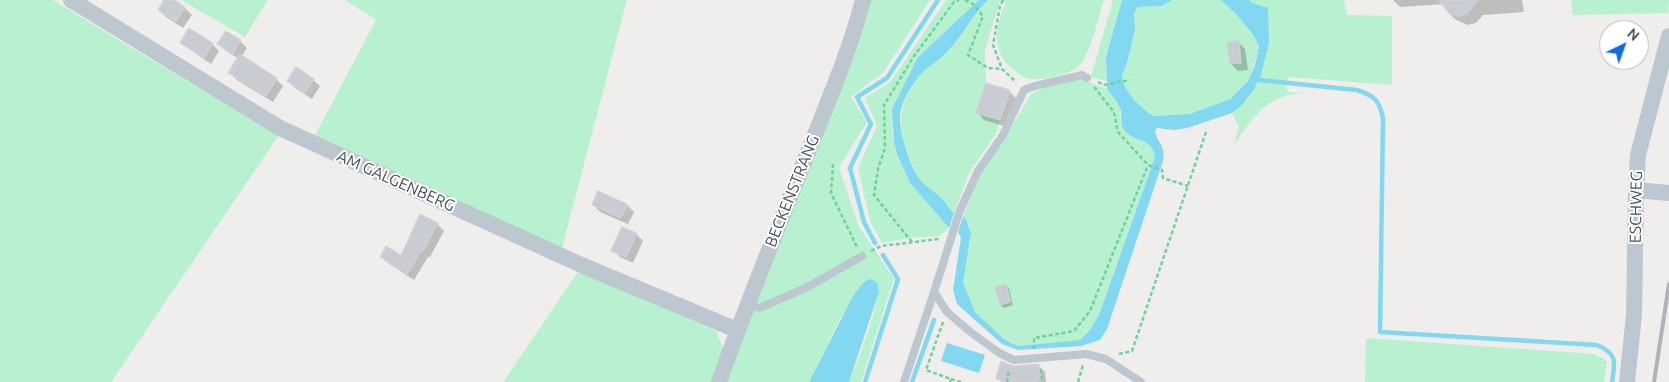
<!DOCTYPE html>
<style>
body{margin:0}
#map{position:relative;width:1669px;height:382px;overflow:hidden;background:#f0eded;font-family:Ubuntu,sans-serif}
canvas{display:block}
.north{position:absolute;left:1599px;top:20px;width:50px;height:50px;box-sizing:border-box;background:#fff;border:1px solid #b4b9bd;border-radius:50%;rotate:42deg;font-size:14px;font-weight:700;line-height:20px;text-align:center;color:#44505b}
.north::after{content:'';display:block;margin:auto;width:18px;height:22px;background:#0f6be8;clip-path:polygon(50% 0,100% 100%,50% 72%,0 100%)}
</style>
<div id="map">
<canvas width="1669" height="382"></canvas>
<div class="north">N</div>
</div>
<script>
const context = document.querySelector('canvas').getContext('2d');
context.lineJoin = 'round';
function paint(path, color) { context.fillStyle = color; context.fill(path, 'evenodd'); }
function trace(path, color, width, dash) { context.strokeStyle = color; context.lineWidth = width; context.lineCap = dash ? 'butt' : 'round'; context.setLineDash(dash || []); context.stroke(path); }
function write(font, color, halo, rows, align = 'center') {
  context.font = font + ' Ubuntu,sans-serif'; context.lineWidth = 4; context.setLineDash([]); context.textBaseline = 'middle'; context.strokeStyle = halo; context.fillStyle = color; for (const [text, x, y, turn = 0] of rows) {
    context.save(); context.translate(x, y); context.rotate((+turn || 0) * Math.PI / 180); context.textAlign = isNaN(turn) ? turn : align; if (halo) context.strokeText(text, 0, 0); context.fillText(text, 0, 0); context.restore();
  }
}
paint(new Path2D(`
 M 0,0 L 53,0 L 130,47 L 279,135 L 111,382 L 0,382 Z
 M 181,0 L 268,0 L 245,37 Z
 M 345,0 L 627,0 L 562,248 L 313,139 L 376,20 Z
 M 870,0 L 930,0 L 883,73 L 851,97 L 867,122 L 839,167 L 858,225 L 894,279 L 861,382 L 849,382 C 858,362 880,304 878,284 L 859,289 L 839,321 L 809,382 L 725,382 Z
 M 946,0 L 979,0 L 918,57 L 892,129 L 897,154 L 910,183 L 949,228 L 939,236 L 910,238 L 882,243 L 870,221 L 858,168 L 877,126 L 865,98 L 891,81 Z
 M 988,0 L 1104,0 C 1098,18 1093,46 1082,62 C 1076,71 1062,75 1052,77 C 1046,78 1039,80 1033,79 C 1025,79 1018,74 1013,69 C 991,52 995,26 1006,3 L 1000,1 L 985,50 L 986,83 L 976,113 L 1000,120 L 996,134 L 969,173 L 954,213 C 950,209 948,206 944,201 C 937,192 926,188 919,178 C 915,173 913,166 911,161 C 896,130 897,107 917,79 C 925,67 939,62 948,51 C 963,35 972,15 988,0 Z
 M 1113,0 L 1122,0 L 1106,57 L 1106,81 L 1091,77 Z
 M 1172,0 L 1221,0 L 1237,15 L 1254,36 L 1259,47 L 1255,66 L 1248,81 L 1230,99 L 1190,114 L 1155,116 L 1148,113 L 1134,100 L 1125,87 L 1122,76 L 1127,63 L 1135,29 L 1134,13 L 1138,7 L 1162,6 Z
 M 1249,0 L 1344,0 L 1347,15 L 1392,16 L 1392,85 L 1289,77 C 1285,83 1285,86 1289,92 L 1305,93 C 1298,94 1291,94 1285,96 C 1261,103 1247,126 1234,145 L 1239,126 L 1232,113 L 1241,106 L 1269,43 Z
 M 1571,0 L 1669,0 L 1668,13 L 1573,15 Z
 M 1080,79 L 1107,89 L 1114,96 L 1120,108 L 1121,123 L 1133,136 L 1148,143 L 1154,149 L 1155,157 L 1099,315 L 1090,330 L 1080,340 L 1018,346 C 1006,341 984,323 976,312 C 972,308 963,289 963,284 C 960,266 982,230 963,217 L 981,173 L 1005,138 L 1031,94 L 1044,88 Z
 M 580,269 L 716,331 L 724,350 L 713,382 L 503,382 Z
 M 1366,338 L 1595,354 L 1607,361 L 1604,382 L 1365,382 Z`), '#b8f1cf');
paint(new Path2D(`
 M 979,0 L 988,0 C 972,15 963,35 948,51 C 939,62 925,67 917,79 C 910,88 900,105 900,117 C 899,133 910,165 919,178 C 926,188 937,192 944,201 C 948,206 950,209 954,213 L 949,228 L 910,183 L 897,154 L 894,141 L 892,109 L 918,57 Z
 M 1122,0 L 1172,0 L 1162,6 L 1138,7 L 1134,13 L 1135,29 L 1127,63 L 1122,76 L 1125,87 L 1134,100 L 1148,113 L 1155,116 L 1190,114 L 1230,99 L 1248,81 L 1255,66 L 1259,47 L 1254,36 L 1237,15 L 1221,0 L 1249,0 L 1252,3 L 1268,8 L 1269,43 L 1261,75 L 1254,89 L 1241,106 L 1232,113 L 1187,128 L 1174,130 L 1157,128 L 1155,131 C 1158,145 1166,145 1163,161 L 1107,329 L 1100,340 L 1081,346 L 1018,350 L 1002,344 L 957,304 L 953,290 L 961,238 L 958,232 L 963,217 L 966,219 L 971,233 L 963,283 L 975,312 L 1002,337 L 1011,343 L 1018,346 L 1080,340 L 1090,330 L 1099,315 L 1155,157 C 1152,137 1136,143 1125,131 C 1119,124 1123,116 1120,108 C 1117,101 1112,95 1107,89 L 1106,57 Z
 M 869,279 L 873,280 L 878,284 L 879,292 L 849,382 L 809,382 L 851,300 C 856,292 861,283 869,279 Z
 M 947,343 L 985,355 L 979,373 L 941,361 Z`), '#82d8f0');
paint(new Path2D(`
 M 165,0 L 172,0 L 185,8 L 192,15 L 183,28 L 166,17 L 159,10 Z
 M 1393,0 L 1522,0 L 1524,12 L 1483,15 L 1476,23 L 1468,25 L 1456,20 L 1446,10 L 1445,4 L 1400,7 Z
 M 190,30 L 212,44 L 219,51 L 211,64 L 189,49 L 182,42 Z
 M 226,32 L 240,41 L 247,48 L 242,56 L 276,79 L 283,86 L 273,102 L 237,80 L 230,73 L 239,59 L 226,51 L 219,44 Z
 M 1238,42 L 1245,49 L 1248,70 L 1238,71 L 1231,64 Z
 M 313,80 L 320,86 L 312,99 L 295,88 L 288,81 Z
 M 1009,91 L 1016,98 L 1007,127 L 984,120 L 978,113 Z
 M 599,193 L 627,205 L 634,212 L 628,224 L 600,212 L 594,205 Z
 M 421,216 L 437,224 L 444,231 L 430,257 L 428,257 L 414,280 L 388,263 L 381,257 L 401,257 Z
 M 636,234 L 643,241 L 633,263 L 620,257 L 613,250 Z
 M 1005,285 L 1009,288 L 1013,305 L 1004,308 L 1001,305 Z
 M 1039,366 L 1045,372 L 1046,382 L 1001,382 L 998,378 L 1013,367 Z`), '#0003');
trace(new Path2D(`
 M 1259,80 L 1357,90 C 1375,96 1379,100 1383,118 L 1380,332 L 1597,345 C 1618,354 1615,362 1612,382
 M 875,243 L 864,222 L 850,168 L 871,124 L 857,97 L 887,78 L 938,0
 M 865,382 L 898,279 L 883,255
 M 912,382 L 934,320`), '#82d8f0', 4.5);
const building = new Path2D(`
 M 164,0 L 175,0 L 185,7 L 176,22 L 158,10 Z
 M 1439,0 L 1478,0 L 1467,14 L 1458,16 L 1449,13 Z
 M 189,28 L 213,43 L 204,58 L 180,43 Z
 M 226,31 L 241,40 L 233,54 L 217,44 Z
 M 1239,41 L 1241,63 L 1230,64 L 1227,42 Z
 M 240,54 L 277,78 L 266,96 L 228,73 Z
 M 296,67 L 314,79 L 305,93 L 287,81 Z
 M 986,83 L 1010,90 L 1000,120 L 976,113 Z
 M 598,191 L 627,204 L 621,218 L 592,205 Z
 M 420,214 L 438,223 L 423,251 L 421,251 L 407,274 L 380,257 L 386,246 L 401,255 Z
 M 622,227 L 637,233 L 626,257 L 611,251 Z
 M 1006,284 L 1011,302 L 1000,305 L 995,287 Z
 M 1001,361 L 1013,366 L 1039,364 L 1041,380 L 1036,380 L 1036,382 L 1005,382 L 996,379 Z`);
paint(building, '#c9ccd2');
trace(building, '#d1d3d9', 1);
trace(new Path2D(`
 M 965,0 L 973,4 L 983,16 L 968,55 L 988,68 L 1002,69
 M 1003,0 L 1000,6 L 993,45 L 1002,69 L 1016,82
 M 1098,82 L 1104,85 L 1130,80
 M 1094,87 L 1114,112 L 1118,132 L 1148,165 L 1162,170 L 1163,178 L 1188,186
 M 833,164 L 831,193 L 857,247
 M 912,242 L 874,195 L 878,169 L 885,148 L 884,105 L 914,56 L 954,2 L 959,0
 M 871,251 L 881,246 L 939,239
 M 943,322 L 926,370 L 951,379 L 950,382
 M 1034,349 L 1034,338 L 1074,331 L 1090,311 L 1148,165
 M 1119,354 L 1132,351 L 1206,132
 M 1041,369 L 1042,382
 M 951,379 L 961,382
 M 1007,382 L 1009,369
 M 1078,382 L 1083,365`), '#6ed1a1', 2.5, [4, 2.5]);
trace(new Path2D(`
 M 934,292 L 959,213 L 978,171 L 1003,135 L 1024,90 L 1035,86 L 1082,75 L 1087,78
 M 747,304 L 759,308 L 806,288 L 862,256
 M 904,382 L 934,292 L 947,312 L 973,334 L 1001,354 L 1014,360 L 1086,354 L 1106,359 L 1141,382`), '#bcc7d0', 8);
trace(new Path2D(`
 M 71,0 L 280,128 L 586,267 L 737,330
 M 1636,190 L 1669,193
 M 719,382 C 747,303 779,225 810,147 C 829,99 850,50 863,0
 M 1627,382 L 1634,315 L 1636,190 L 1638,155 L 1669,36`), '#bcc7d0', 16);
trace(new Path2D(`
 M 1654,382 L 1669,284`), '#afb2b8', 4);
write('16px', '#44505b', '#fff', [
 ["AM GALGENBERG",396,181,24],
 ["BECKENSTRANG",792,191,-68],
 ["ESCHWEG",1636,207,-89]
]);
</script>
